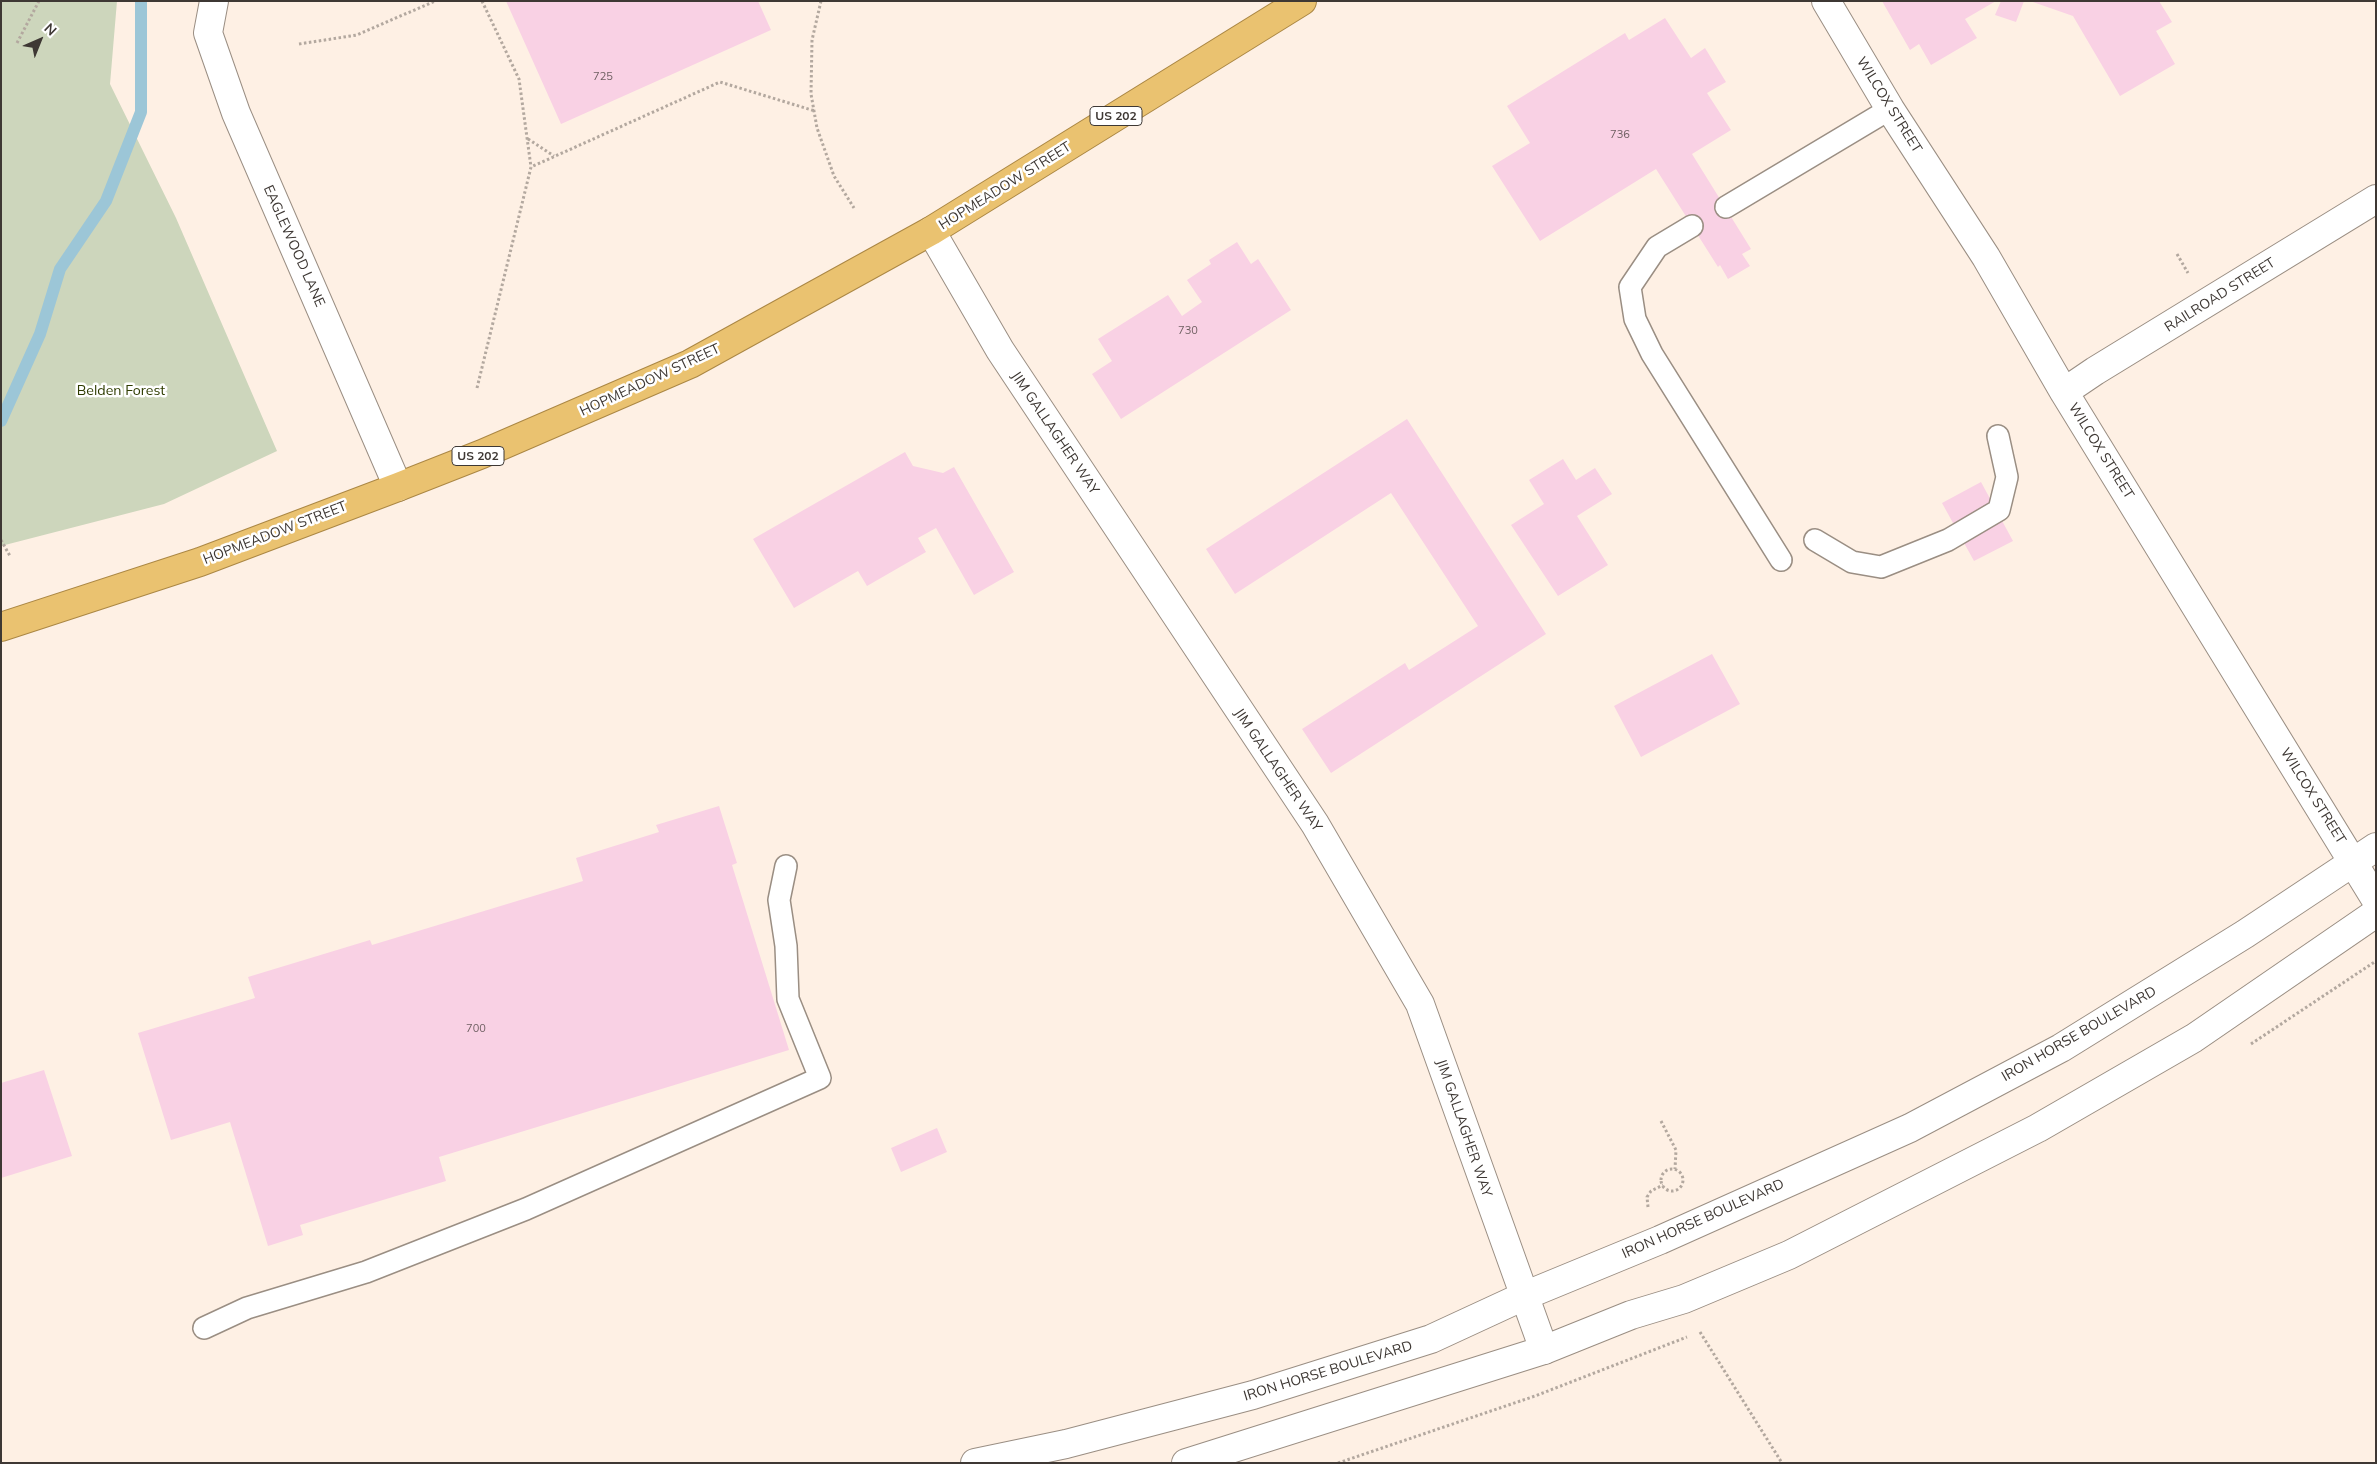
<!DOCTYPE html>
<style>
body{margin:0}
#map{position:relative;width:2377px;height:1464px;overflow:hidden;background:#fef0e4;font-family:Mulish,sans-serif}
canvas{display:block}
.frame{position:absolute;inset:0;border:2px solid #3e3834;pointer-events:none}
.north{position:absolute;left:15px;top:15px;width:50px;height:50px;-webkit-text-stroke:4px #fff;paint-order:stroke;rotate:44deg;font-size:14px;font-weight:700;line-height:20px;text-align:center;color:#3e3834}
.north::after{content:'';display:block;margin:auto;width:18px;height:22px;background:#3e3834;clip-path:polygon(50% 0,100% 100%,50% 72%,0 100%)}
</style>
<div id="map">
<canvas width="2377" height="1464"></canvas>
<div class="frame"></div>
<div class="north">N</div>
</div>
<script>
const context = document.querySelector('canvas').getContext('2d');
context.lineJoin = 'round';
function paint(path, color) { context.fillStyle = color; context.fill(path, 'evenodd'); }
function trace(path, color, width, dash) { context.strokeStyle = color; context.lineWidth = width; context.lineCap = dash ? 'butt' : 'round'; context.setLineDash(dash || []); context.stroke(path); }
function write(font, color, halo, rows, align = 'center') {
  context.font = font + ' Mulish,sans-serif'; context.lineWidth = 5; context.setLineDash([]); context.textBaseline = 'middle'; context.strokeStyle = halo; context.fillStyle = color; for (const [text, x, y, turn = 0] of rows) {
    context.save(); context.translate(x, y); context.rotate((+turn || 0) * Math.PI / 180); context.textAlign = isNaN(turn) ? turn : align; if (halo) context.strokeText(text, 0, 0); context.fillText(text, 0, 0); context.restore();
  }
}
paint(new Path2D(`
 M 1,1 L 117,1 L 110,84 L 176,218 L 277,451 L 164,504 L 1,546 Z`), '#cdd6bc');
trace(new Path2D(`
 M 1,421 L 40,334 L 60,269 L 106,201 L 141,112 L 141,1`), '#9cc6d7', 12);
paint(new Path2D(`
 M 506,1 L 758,1 L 771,30 L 561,124 Z
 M 1882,1 L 1996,1 L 1965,19 L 1977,38 L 1931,65 L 1919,44 L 1910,50 Z
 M 2001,1 L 2024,1 L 2016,22 L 1995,15 Z
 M 2030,1 L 2159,1 L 2172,22 L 2156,31 L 2175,64 L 2120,96 L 2073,16 Z
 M 1665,18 L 1691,58 L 1705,48 L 1726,82 L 1707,93 L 1731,130 L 1692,154 L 1751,249 L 1742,254 L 1750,266 L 1728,279 L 1720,265 L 1718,267 L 1656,169 L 1540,241 L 1492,166 L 1530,143 L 1507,106 L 1625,33 L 1629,40 Z
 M 1237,242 L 1251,264 L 1258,259 L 1291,310 L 1121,419 L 1092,374 L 1112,361 L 1098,339 L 1168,295 L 1182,316 L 1202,302 L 1187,280 L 1211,264 L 1209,260 Z
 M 1407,419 L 1546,634 L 1331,773 L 1302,729 L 1405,663 L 1409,670 L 1478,626 L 1391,493 L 1235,594 L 1206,549 Z
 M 905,452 L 913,466 L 943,473 L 954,467 L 1014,572 L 974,595 L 936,528 L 918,538 L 926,552 L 867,586 L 858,571 L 794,608 L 753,539 Z
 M 1563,459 L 1576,480 L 1595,468 L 1612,494 L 1577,516 L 1608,565 L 1558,596 L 1511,525 L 1544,504 L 1529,480 Z
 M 1981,482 L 2013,541 L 1974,561 L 1942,503 Z
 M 1712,654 L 1740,704 L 1641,757 L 1614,706 Z
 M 719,806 L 737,863 L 732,865 L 789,1050 L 439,1157 L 446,1181 L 300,1225 L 303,1235 L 268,1246 L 230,1122 L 171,1140 L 138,1033 L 255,998 L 248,977 L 370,940 L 372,945 L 583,881 L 576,858 L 659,832 L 656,825 Z
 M 44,1070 L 72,1156 L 1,1178 L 1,1083 Z
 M 937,1128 L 947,1152 L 901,1172 L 891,1148 Z`), '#f9d1e4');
const service = new Path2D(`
 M 1726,207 L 1890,109
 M 1692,226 L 1657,247 L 1630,287 L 1635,319 L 1652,354 L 1781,560
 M 1815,540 L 1852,562 L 1881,567 L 1948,540 L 1999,510 L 2007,477 L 1998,436
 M 204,1328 L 247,1308 L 366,1272 L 526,1209 L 820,1078 L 788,999 L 786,946 L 779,900 L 786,866`);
const minor = new Path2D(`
 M 214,1 L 208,33 L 236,113 L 398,487
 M 1826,1 L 1890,109 L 1986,257 L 2064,392 L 2376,900
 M 931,231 L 1000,350 L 1315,824 L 1420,1004 L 1544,1350
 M 2064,392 L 2095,371 L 2376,199`);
const tertiary = new Path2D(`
 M 975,1463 L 1066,1444 L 1253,1395 L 1431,1339 L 1524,1296 L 1660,1240 L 1910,1128 L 2061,1048 L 2245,934 L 2376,847
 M 1186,1463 L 1544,1350 L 1631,1315 L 1684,1299 L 1789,1255 L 2038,1128 L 2194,1038 L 2376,913`);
const trunk = new Path2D(`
 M 1,627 L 200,562 L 398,487 L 482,454 L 690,364 L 931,231 L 1302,1`);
trace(service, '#9a8e83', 24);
trace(minor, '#9a8e83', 30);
trace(tertiary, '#9a8e83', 30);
trace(trunk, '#ab8744', 30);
trace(new Path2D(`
 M 482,1 L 519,79 L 531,167
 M 821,1 L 812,40 L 811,94 L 817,128 L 834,176 L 854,208
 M 17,43 L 39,1
 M 299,44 L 357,35 L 435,1
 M 528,139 L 554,156
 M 2177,254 L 2188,273
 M 477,388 L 531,167 L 720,82 L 815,111
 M 1,540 L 10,556
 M 2251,1044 L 2376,961
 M 1661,1121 L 1676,1150 L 1675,1169
 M1661 1180a11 11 0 1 1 22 0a11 11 0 1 1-22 0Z
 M 1648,1207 L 1647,1197 L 1651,1191 L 1663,1185
 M 1700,1332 L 1782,1463
 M 1338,1463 L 1535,1396 L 1687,1337`), '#b3a89f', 3, [2.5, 2.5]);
trace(service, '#fff', 21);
trace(minor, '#fff', 28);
trace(tertiary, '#fff', 28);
trace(trunk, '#eac270', 28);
write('11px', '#6d5e60', null, [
 ["725",603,77],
 ["736",1620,135],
 ["730",1188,331],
 ["700",476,1029]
]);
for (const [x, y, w] of [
 [1116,116,52],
 [478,456,52]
]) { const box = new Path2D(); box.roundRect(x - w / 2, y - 9.5, w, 19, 4); context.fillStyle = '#fff'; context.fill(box); trace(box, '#3e3834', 1); }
write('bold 12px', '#3e3834', null, [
 ["US 202",1116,116],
 ["US 202",478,456]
]);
write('14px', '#3e3834', '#fff', [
 ["WILCOX STREET",1889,105,58],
 ["HOPMEADOW STREET",1005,186,-32],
 ["EAGLEWOOD LANE",294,246,66],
 ["RAILROAD STREET",2220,295,-32],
 ["HOPMEADOW STREET",650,380,-25],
 ["JIM GALLAGHER WAY",1055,433,56],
 ["WILCOX STREET",2101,451,58],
 ["HOPMEADOW STREET",275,533,-21],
 ["JIM GALLAGHER WAY",1278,770,56],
 ["WILCOX STREET",2313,796,58],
 ["IRON HORSE BOULEVARD",2079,1034,-30],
 ["JIM GALLAGHER WAY",1464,1128,71],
 ["IRON HORSE BOULEVARD",1703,1219,-24],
 ["IRON HORSE BOULEVARD",1328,1371,-17]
]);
write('14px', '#2f3c01', '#fff', [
 ["Belden Forest",121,391]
]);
</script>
